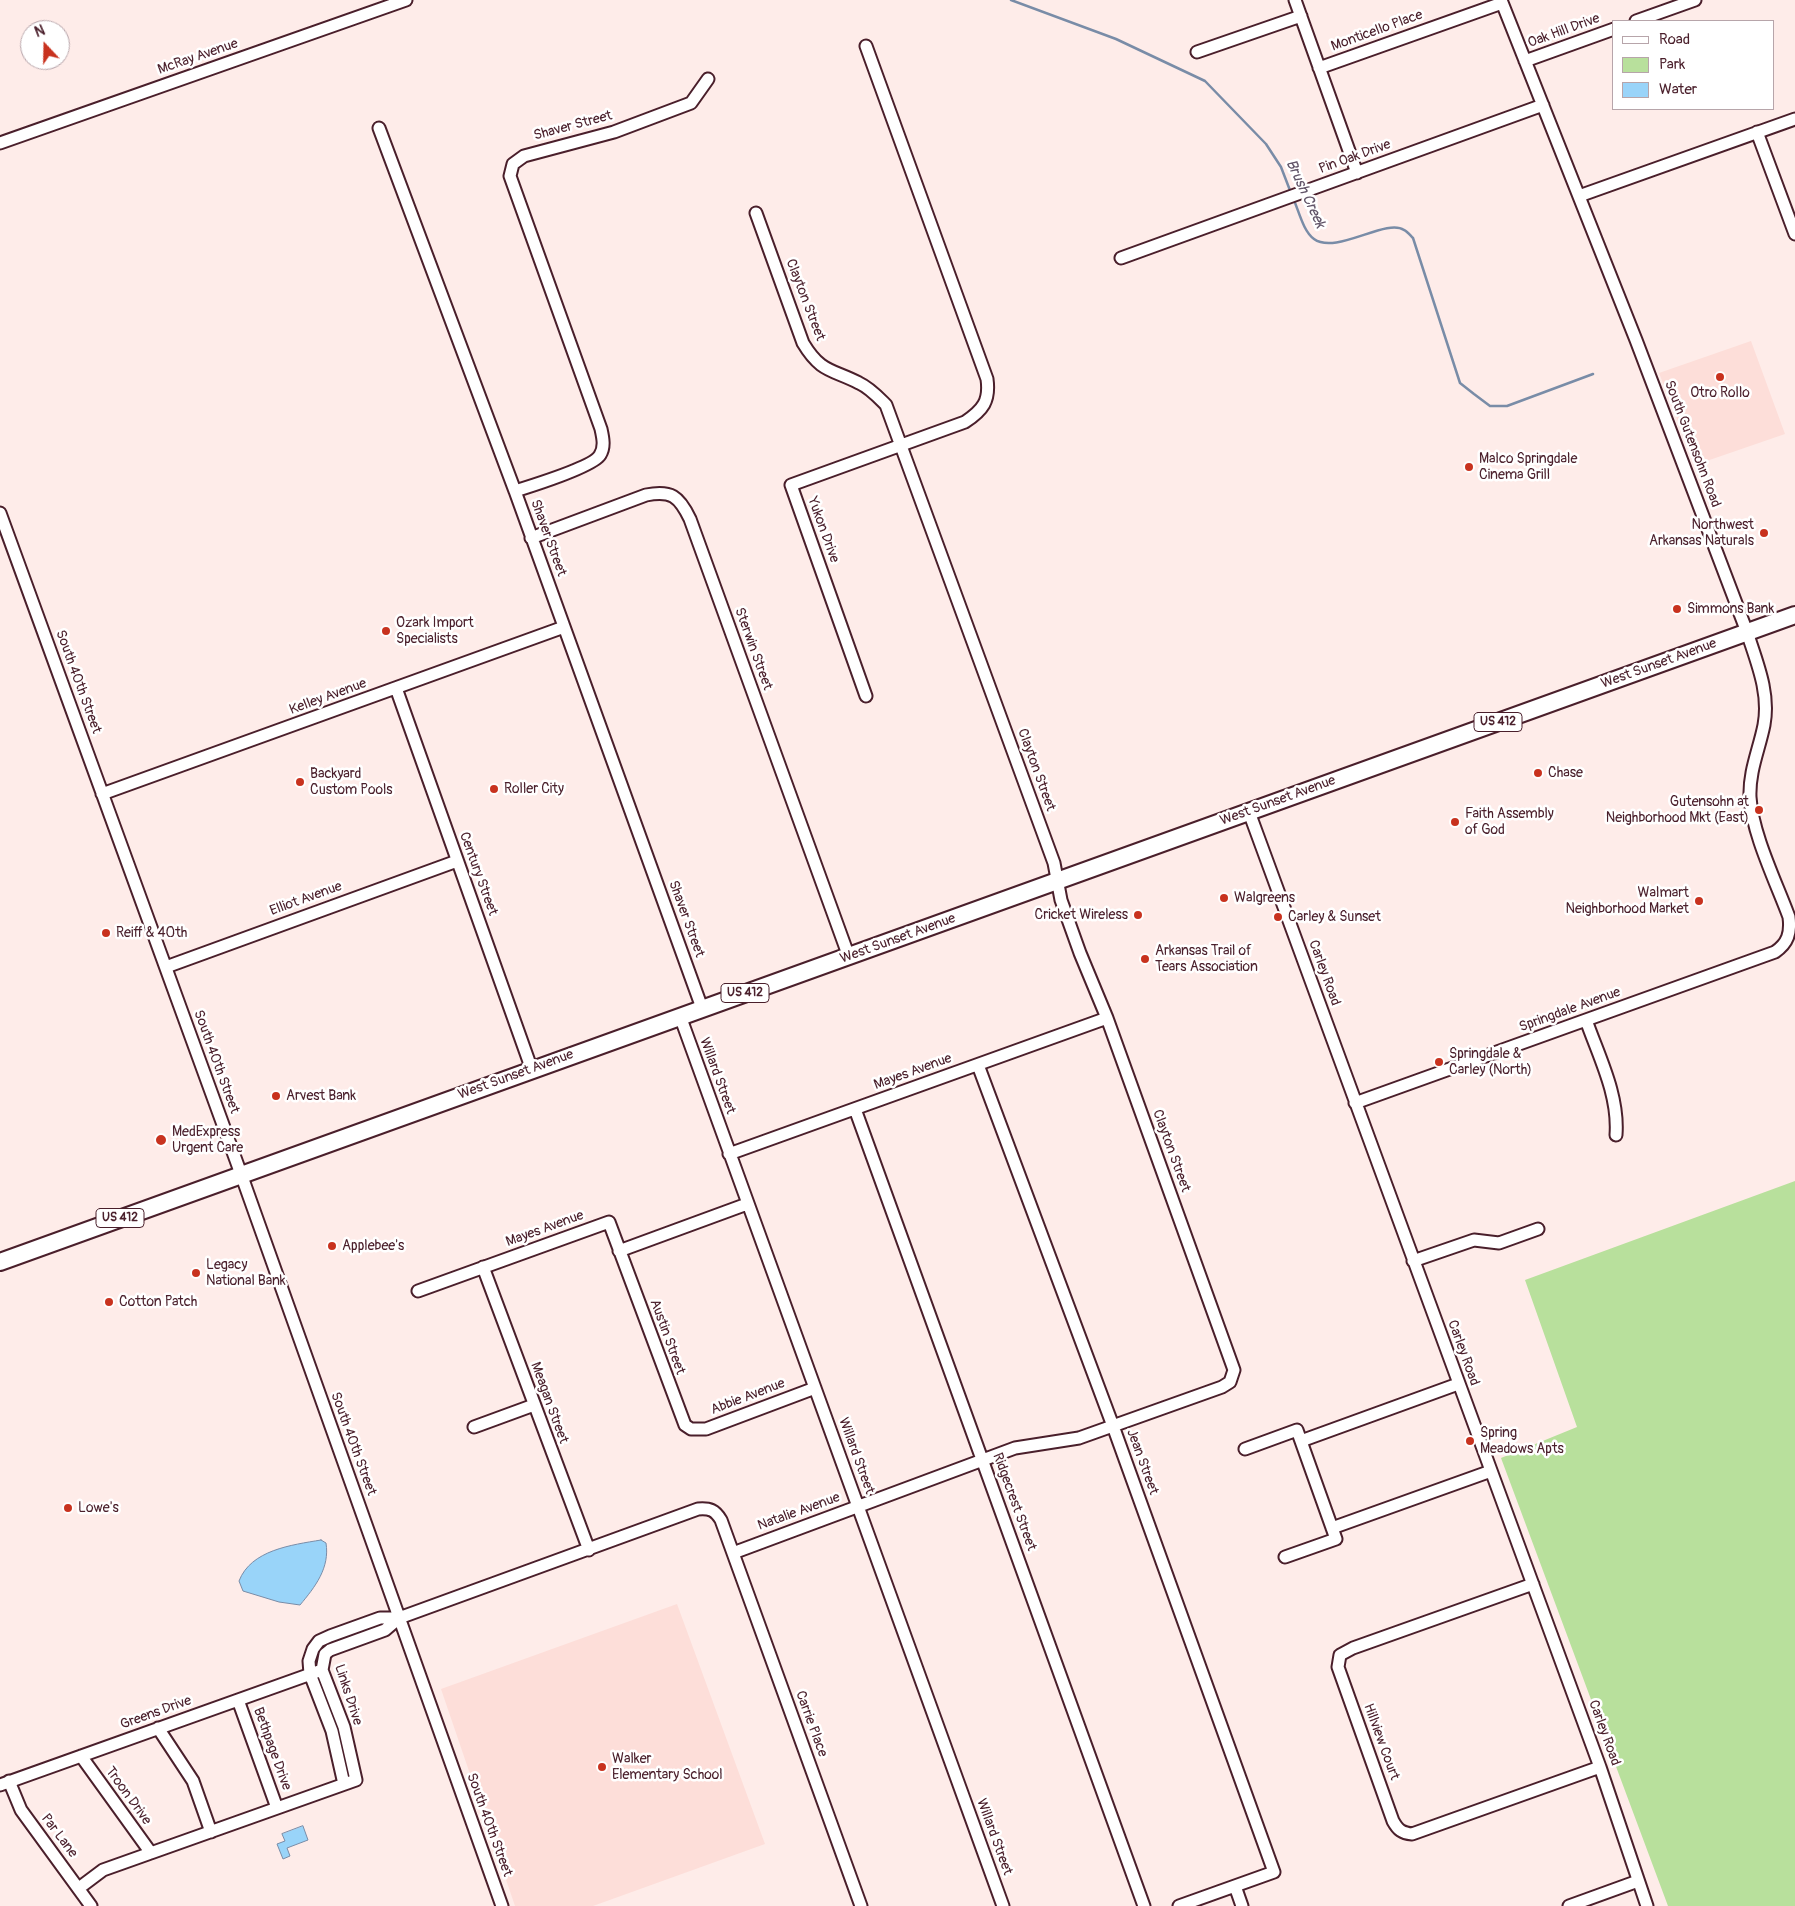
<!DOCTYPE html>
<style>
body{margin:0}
#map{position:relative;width:1795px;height:1906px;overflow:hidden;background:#feece9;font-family:Pangolin,sans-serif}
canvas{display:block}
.legend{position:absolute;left:1612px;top:20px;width:162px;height:90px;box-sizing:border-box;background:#fff;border:1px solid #b7a5aa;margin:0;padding:6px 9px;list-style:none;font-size:15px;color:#4a1f2b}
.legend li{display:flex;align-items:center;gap:10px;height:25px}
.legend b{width:25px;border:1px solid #b7a5aa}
.north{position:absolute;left:20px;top:20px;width:50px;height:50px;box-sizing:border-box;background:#fff;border:1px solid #b7a5aa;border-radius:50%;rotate:339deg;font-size:14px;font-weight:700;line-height:20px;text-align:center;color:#4a1f2b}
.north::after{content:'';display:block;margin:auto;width:18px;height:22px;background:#c8321e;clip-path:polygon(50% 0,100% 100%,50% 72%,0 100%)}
</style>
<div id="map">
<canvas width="1795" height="1906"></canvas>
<ul class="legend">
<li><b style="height:6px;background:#fff"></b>Road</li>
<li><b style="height:14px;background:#b8e09c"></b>Park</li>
<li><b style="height:14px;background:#99d4f9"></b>Water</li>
</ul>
<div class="north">N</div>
</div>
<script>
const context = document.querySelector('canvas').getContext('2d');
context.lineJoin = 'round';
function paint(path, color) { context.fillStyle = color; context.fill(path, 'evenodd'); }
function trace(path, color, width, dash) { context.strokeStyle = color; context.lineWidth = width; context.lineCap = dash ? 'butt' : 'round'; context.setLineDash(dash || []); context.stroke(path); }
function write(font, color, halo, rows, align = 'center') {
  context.font = font + ' Pangolin,sans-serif'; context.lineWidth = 5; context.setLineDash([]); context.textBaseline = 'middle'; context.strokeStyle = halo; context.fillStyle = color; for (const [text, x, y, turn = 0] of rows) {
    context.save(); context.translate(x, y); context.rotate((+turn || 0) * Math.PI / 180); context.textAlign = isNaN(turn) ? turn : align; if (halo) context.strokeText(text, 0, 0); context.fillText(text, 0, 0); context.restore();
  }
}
paint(new Path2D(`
 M 1751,341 L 1785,434 L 1695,465 L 1659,373 Z
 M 677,1604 L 765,1844 L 593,1906 L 515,1906 L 441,1689 Z`), '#fdded9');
paint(new Path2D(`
 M 1795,1181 L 1795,1906 L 1668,1906 L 1501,1458 L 1577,1427 L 1525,1280 Z`), '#b8e09c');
const water = new Path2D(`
 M 321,1540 L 326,1543 C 330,1568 315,1587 300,1605 L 279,1602 L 243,1591 L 239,1581 C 251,1550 291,1545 321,1540 Z
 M 303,1826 L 308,1840 L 287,1848 L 290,1856 L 283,1859 L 277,1844 L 285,1841 L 282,1834 Z`);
paint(water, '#99d4f9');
trace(water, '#798ca7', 1);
trace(new Path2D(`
 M 1011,0 L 1116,39 L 1205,81 L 1266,144 L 1281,167 L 1291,193
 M 1293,198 C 1299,211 1303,231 1314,239 C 1336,255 1386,218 1404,230 C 1407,231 1410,235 1413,238 L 1460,383 L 1474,394 L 1490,406 L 1507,406 L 1593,374`), '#798ca7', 2.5);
const minor = new Path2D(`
 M 1295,0 L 1357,173
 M 1636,21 L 1695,0
 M 1197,52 L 1301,16
 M 1525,61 L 1614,29
 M 1319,68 L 1502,3
 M 379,128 L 515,491
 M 1757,132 L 1795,234
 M 0,143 L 406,0
 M 1579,196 L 1795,119
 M 1121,258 L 1543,105
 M 0,513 L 241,1174 L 502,1906
 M 531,538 L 646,495 C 671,490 679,496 690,519 L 849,957
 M 396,688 L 532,1070
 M 866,696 L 791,485 L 965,422 C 983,410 990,401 987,379 L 866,46
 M 102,794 L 564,627
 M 1249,812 L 1600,1767 L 1647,1906
 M 166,967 L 457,861
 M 702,1008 L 515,491 C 531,486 593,467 600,455 C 605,447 603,438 601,429 L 510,176 L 513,164 L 524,156 L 614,132 L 691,103 L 708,79
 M 680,1016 L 1003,1906
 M 1586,1020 C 1599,1057 1619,1095 1616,1135
 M 978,1065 L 1113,1426 L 1274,1872 L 1179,1906
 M 1355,1103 L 1775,952 C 1788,943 1791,933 1789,917 C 1776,882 1752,833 1750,797 C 1749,771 1759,750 1764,725 C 1770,693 1757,663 1747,632 L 1636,340 L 1501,0
 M 855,1109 L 1144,1906
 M 729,1154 L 1107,1018
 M 619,1251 L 747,1204
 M 1413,1261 L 1474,1240 L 1499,1243 L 1538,1229
 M 483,1267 L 589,1550
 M 418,1291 L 609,1222 L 685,1425 L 691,1429 L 706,1429 L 815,1388
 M 474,1427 L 534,1405
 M 1301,1441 L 1458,1384
 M 1245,1449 L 1297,1430 L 1336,1539 L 1285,1557
 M 1332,1528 L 1491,1471
 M 733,1553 L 1015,1448 L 1079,1438 L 1222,1387 L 1230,1382 L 1234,1370 L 1107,1018 L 1080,953 L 1061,900 L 1054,863 L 886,405 C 878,397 870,388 859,383 C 832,369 821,373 803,343 L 756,213
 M 1533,1584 L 1353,1648 L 1340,1655 L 1338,1667 L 1393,1821 C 1398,1830 1402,1833 1412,1834 L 1600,1767
 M 238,1700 L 277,1808
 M 158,1728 L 193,1781 L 211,1832
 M 81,1756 L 151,1853
 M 9,1781 L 21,1810 L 91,1906
 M 344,1784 L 332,1731 L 310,1674 L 309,1661 L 313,1649 L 319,1641 L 330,1636 L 380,1618 L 399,1618
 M 0,1785 L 322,1670
 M 1235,1886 L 1242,1906
 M 79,1888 L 103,1870 L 356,1780 L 344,1727 L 322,1670 L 325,1654 L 330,1650 L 385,1630 L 399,1618 L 698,1509 C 710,1508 715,1510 721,1520 L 861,1906
 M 1569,1906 L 1638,1881`);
const highway = new Path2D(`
 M 0,1262 L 1795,615`);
trace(minor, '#4a1f2b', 15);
trace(highway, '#4a1f2b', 20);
trace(minor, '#fff', 11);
trace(highway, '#fff', 16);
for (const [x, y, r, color] of [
 [1720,377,5,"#c8321e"],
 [1469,467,5,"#c8321e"],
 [1764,533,5,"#c8321e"],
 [1677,609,5,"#c8321e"],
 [386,631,5,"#c8321e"],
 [1538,773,5,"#c8321e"],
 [300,782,5,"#c8321e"],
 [494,789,5,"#c8321e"],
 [1759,810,5,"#c8321e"],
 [1455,822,5,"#c8321e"],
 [1224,898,5,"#c8321e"],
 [1699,901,5,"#c8321e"],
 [1138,915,5,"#c8321e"],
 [1278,917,5,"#c8321e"],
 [106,933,5,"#c8321e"],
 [1145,959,5,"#c8321e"],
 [1439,1062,5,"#c8321e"],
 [276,1096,5,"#c8321e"],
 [161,1140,6,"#c8321e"],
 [332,1246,5,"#c8321e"],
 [196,1273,5,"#c8321e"],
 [109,1302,5,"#c8321e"],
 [1470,1441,5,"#c8321e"],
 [68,1508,5,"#c8321e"],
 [602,1767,5,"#c8321e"]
]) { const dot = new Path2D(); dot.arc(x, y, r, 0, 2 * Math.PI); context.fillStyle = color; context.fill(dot); trace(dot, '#fff', 2); }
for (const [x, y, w] of [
 [1498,722,48],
 [745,993,48],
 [120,1218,48]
]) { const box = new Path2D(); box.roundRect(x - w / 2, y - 9.5, w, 19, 4); context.fillStyle = '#fff'; context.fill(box); trace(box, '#4a1f2b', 1); }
write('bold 12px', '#4a1f2b', null, [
 ["US 412",1498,722],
 ["US 412",745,993],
 ["US 412",120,1218]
]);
write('14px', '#4a1f2b', '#fff', [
 ["Monticello Place",1377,31,-20],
 ["Oak Hill Drive",1564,31,-20],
 ["McRay Avenue",198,57,-19],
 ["Shaver Street",573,126,-15],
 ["Pin Oak Drive",1355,157,-20],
 ["Clayton Street",805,300,69],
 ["South Gutensohn Road",1692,444,69],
 ["Yukon Drive",823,530,70],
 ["Shaver Street",548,538,70],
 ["Sterwin Street",753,649,70],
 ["West Sunset Avenue",1659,664,-20],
 ["South 40th Street",78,682,70],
 ["Kelley Avenue",328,697,-20],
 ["Clayton Street",1036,770,70],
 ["West Sunset Avenue",1278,801,-20],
 ["Century Street",478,874,70],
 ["Elliot Avenue",306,899,-20],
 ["Shaver Street",686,919,70],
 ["West Sunset Avenue",898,939,-20],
 ["Carley Road",1324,973,70],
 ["Springdale Avenue",1570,1010,-20],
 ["South 40th Street",216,1062,70],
 ["Mayes Avenue",913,1072,-20],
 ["West Sunset Avenue",516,1075,-20],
 ["Willard Street",717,1076,70],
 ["Clayton Street",1171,1151,70],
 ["Mayes Avenue",545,1229,-20],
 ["Austin Street",667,1337,70],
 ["Carley Road",1463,1353,70],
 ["Abbie Avenue",748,1397,-21],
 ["Meagan Street",549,1403,70],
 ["South 40th Street",353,1444,70],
 ["Willard Street",856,1456,70],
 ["Jean Street",1142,1462,70],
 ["Ridgecrest Street",1014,1502,70],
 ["Natalie Avenue",799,1512,-20],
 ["Links Drive",348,1695,72],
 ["Greens Drive",156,1713,-20],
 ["Carrie Place",811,1724,70],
 ["Carley Road",1604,1733,70],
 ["Hillview Court",1381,1742,70],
 ["Bethpage Drive",272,1749,70],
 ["Troon Drive",128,1796,54],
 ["South 40th Street",489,1825,70],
 ["Par Lane",59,1836,53],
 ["Willard Street",994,1837,70]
]);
write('14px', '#4a1f2b', '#fff', [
 ["Otro Rollo",1720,393,"center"],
 ["Malco Springdale",1479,459],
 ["Cinema Grill",1479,475],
 ["Northwest",1754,525,"right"],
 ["Arkansas Naturals",1754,541,"right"],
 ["Simmons Bank",1687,609],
 ["Ozark Import",396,623],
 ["Specialists",396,639],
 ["Chase",1548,773],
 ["Backyard",310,774],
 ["Custom Pools",310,790],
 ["Roller City",504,789],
 ["Gutensohn at",1749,802,"right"],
 ["Neighborhood Mkt (East)",1749,818,"right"],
 ["Faith Assembly",1465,814],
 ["of God",1465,830],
 ["Walmart",1689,893,"right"],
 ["Neighborhood Market",1689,909,"right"],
 ["Walgreens",1234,898],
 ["Cricket Wireless",1128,915,"right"],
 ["Carley & Sunset",1288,917],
 ["Reiff & 40th",116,933],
 ["Arkansas Trail of",1155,951],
 ["Tears Association",1155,967],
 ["Springdale &",1449,1054],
 ["Carley (North)",1449,1070],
 ["Arvest Bank",286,1096],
 ["MedExpress",172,1132],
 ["Urgent Care",172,1148],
 ["Applebee's",342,1246],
 ["Legacy",206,1265],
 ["National Bank",206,1281],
 ["Cotton Patch",119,1302],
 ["Spring",1480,1433],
 ["Meadows Apts",1480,1449],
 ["Lowe's",78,1508],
 ["Walker",612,1759],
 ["Elementary School",612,1775]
], 'left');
write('italic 15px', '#625569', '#fff', [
 ["Brush Creek",1305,194,65]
]);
</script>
